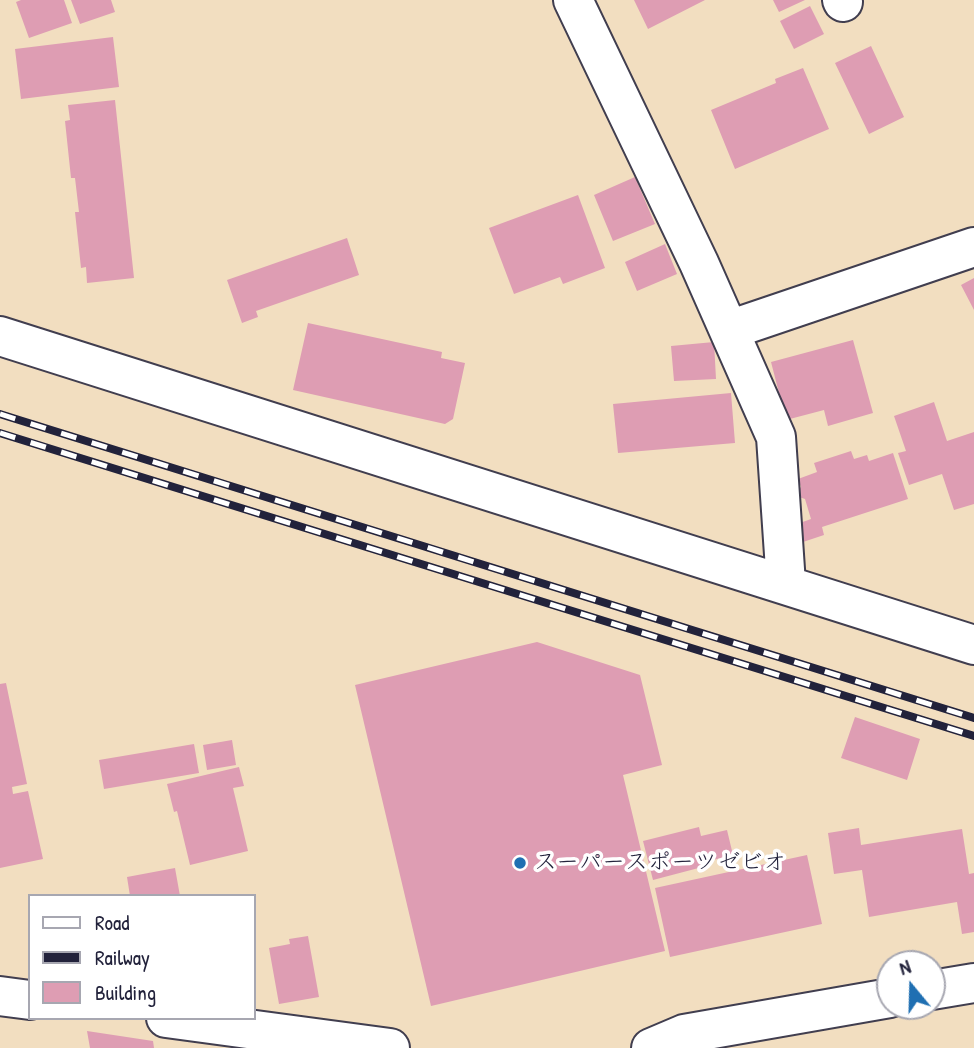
<!DOCTYPE html>
<meta charset="utf-8">
<style>
body{margin:0}
#map{position:relative;width:974px;height:1048px;overflow:hidden;background:#f2dec0;font-family:"Patrick Hand",sans-serif}
canvas{display:block}
.legend{position:absolute;left:28px;top:894px;width:228px;height:126px;box-sizing:border-box;background:#fff;border:2px solid #a7a7b1;margin:0;padding:9px 12px;list-style:none;font-size:21px;color:#22223b}
.legend li{display:flex;align-items:center;gap:14px;height:35px}
.legend b{width:35px;border:2px solid #a7a7b1}
.north{position:absolute;left:876px;top:950px;width:70px;height:70px;box-sizing:border-box;background:#fff;border:2px solid #a7a7b1;border-radius:50%;rotate:341deg;font-size:19px;font-weight:700;line-height:28px;text-align:center;color:#22223b}
.north::after{content:'';display:block;margin:auto;width:24px;height:32px;background:#1f6fb2;clip-path:polygon(50% 0,100% 100%,50% 72%,0 100%)}
</style>
<div id="map">
<canvas width="974" height="1048"></canvas>
<ul class="legend">
<li><b style="height:9px;background:#fff"></b>Road</li>
<li><b style="height:9px;background:#22223b"></b>Railway</li>
<li><b style="height:19px;background:#de9db3"></b>Building</li>
</ul>
<div class="north">N</div>
</div>
<script>
const context = document.querySelector('canvas').getContext('2d');
context.lineJoin = 'round';
function paint(path, color) { context.fillStyle = color; context.fill(path, 'evenodd'); }
function trace(path, color, width, dash) { context.strokeStyle = color; context.lineWidth = width; context.lineCap = dash ? 'butt' : 'round'; context.setLineDash(dash || []); context.stroke(path); }
function write(font, color, halo, rows, align = 'center') {
  context.font = font + ' "Patrick Hand","Klee One",sans-serif'; context.lineWidth = 7; context.setLineDash([]); context.textBaseline = 'middle'; context.strokeStyle = halo; context.fillStyle = color; for (const [text, x, y, turn = 0] of rows) {
    context.save(); context.translate(x, y); context.rotate((+turn || 0) * Math.PI / 180); context.textAlign = isNaN(turn) ? turn : align; if (halo) context.strokeText(text, 0, 0); context.fillText(text, 0, 0); context.restore();
  }
}
paint(new Path2D(`
 M 21,0 L 64,0 L 72,23 L 29,38 L 16,2 Z
 M 71,0 L 111,0 L 115,12 L 80,24 Z
 M 634,0 L 705,0 L 648,29 Z
 M 773,0 L 805,0 L 779,12 Z
 M 810,6 L 824,34 L 794,49 L 780,21 Z
 M 113,37 L 119,87 L 21,99 L 15,49 Z
 M 871,46 L 904,117 L 869,134 L 835,63 Z
 M 803,68 L 829,129 L 735,169 L 711,110 L 776,83 L 775,79 Z
 M 115,100 L 134,278 L 87,283 L 86,267 L 81,268 L 75,212 L 79,212 L 75,178 L 71,178 L 65,121 L 70,120 L 68,105 Z
 M 635,177 L 655,224 L 613,241 L 594,195 Z
 M 578,195 L 605,268 L 563,284 L 560,277 L 514,294 L 489,228 Z
 M 347,238 L 359,275 L 256,311 L 258,317 L 242,323 L 227,280 Z
 M 665,244 L 677,274 L 637,291 L 625,262 Z
 M 974,278 L 974,310 L 961,285 Z
 M 308,323 L 442,352 L 441,358 L 465,363 L 453,419 L 445,424 L 293,390 Z
 M 853,340 L 873,413 L 828,426 L 824,410 L 786,420 L 771,362 Z
 M 714,342 L 716,379 L 674,381 L 671,346 Z
 M 731,393 L 735,443 L 618,453 L 613,404 Z
 M 934,402 L 947,441 L 974,432 L 974,504 L 954,510 L 942,474 L 909,485 L 898,453 L 906,451 L 894,416 Z
 M 851,451 L 854,459 L 867,455 L 869,461 L 893,453 L 908,499 L 822,527 L 824,535 L 803,542 L 797,524 L 811,519 L 805,499 L 799,497 L 799,489 L 801,487 L 798,479 L 817,472 L 814,463 Z
 M 537,642 L 640,675 L 662,765 L 623,775 L 665,951 L 431,1006 L 355,685 Z
 M 6,683 L 27,784 L 12,787 L 13,794 L 28,791 L 43,859 L 0,868 L 0,684 Z
 M 855,717 L 920,739 L 907,780 L 841,758 Z
 M 232,740 L 236,765 L 207,770 L 203,745 Z
 M 194,744 L 199,773 L 104,789 L 99,760 Z
 M 239,767 L 244,786 L 233,788 L 248,851 L 190,865 L 177,811 L 174,812 L 167,784 Z
 M 699,827 L 701,836 L 727,830 L 733,855 L 709,861 L 710,865 L 653,880 L 643,841 Z
 M 859,828 L 861,845 L 962,829 L 969,874 L 974,873 L 974,932 L 962,934 L 957,902 L 869,917 L 862,870 L 834,874 L 828,833 Z
 M 807,855 L 822,924 L 670,957 L 655,888 Z
 M 175,868 L 180,896 L 130,896 L 127,877 Z
 M 308,936 L 319,997 L 279,1004 L 269,948 L 290,944 L 289,939 Z
 M 87,1031 L 153,1041 L 154,1048 L 90,1048 Z`), '#de9db3');
const minor = new Path2D(`
 M 573,0 L 699,263 L 776,437 L 786,584
 M 842,0 L 843,2
 M 729,330 L 974,247
 M 0,336 L 974,645
 M 932,990 L 974,983
 M 651,1048 L 684,1034 L 890,998`);
const highway = new Path2D(`
 M 0,996 L 30,1000
 M 166,1018 L 390,1048`);
trace(minor, '#413e4f', 42);
trace(highway, '#413e4f', 42);
trace(minor, '#fff', 38);
trace(highway, '#fff', 38);
const rail = new Path2D(`
 M 0,414 L 974,718
 M 0,433 L 974,736`);
trace(rail, '#22223b', 8);
trace(rail, '#fff', 5, [16]);
for (const [x, y, r, color] of [
 [520,863,7,"#1f6fb2"]
]) { const dot = new Path2D(); dot.arc(x, y, r, 0, 2 * Math.PI); context.fillStyle = color; context.fill(dot); trace(dot, '#fff', 2.5); }
write('23px', '#22223b', '#fff', [
 ["スーパースポーツゼビオ",534,863]
], 'left');
</script>
